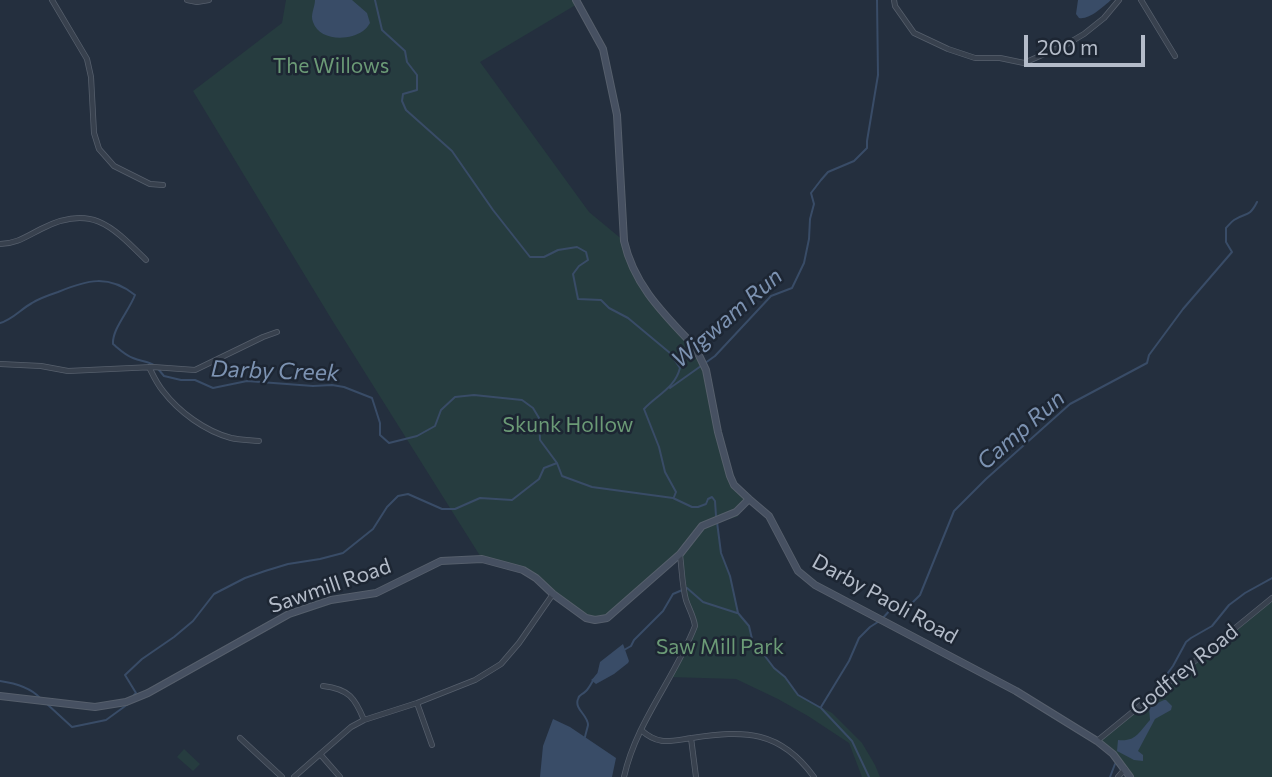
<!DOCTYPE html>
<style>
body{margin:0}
#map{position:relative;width:1272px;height:777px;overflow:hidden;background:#242f3e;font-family:Commissioner,sans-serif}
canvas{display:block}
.scale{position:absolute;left:1024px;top:35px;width:121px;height:32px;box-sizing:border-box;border:4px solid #b4bcc9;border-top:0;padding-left:9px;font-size:21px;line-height:24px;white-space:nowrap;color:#b4bcc9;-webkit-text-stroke:5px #1d2633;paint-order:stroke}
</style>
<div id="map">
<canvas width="1272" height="777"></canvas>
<div class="scale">200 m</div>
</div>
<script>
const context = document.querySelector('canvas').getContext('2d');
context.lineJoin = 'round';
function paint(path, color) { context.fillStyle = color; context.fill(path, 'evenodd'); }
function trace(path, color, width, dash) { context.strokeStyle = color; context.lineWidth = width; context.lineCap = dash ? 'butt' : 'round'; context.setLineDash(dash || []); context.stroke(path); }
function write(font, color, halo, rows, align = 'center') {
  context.font = font + ' Commissioner,sans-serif'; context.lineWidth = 5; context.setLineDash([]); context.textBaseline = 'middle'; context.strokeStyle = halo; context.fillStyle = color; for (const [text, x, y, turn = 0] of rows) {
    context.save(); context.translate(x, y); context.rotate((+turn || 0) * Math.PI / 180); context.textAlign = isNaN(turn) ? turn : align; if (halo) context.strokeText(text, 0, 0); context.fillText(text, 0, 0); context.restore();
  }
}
paint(new Path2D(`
 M 286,0 L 576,0 L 579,3 L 480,62 L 589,212 L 624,241 L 636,276 L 700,354 L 730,476 L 749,499 L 737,517 L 717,522 L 721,553 L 730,576 L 738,613 L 749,626 L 752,639 L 774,668 L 785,677 L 798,695 L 832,713 L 862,743 L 875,765 L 880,777 L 862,777 L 849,743 L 808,716 L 778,699 L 736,679 L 669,677 L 695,626 L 689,607 L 680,554 L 607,618 L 586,618 L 536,578 L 482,559 L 332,320 L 193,91 L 282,23 Z
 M 1272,598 L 1272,777 L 1130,777 L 1097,741 Z
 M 184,749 L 200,764 L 193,771 L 177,757 Z`), '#263c3f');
paint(new Path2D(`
 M 315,0 L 352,0 L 367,13 L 370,23 C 368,26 366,29 363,31 C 349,41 319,41 313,22 C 310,15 315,7 315,0 Z
 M 1078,0 L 1111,0 C 1103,7 1089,20 1079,18 L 1076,14 Z
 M 623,644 L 629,661 L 628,663 L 614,674 L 596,684 L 591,680 L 597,675 L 600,662 Z
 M 1164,700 L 1166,700 L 1172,706 L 1171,710 L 1155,719 L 1138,751 L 1143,755 L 1143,761 L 1134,760 L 1117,751 L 1118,740 C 1136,742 1139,732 1150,720 L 1149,707 Z
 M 553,719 L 570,727 L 616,758 L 612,777 L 540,777 L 543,746 Z`), '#394c67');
trace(new Path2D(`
 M 375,0 L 382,30 L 405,51 L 407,62 L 417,75 L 417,90 L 403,94 L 402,101 L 406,110 L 452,151 L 493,210 L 530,257 L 544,257 L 558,250 L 577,247 L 586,252 L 588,260 L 579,266 L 573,274 L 578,299 L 601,300 L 609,308 L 628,318 L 670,353 L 680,368 C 675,388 657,395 644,409 L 659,447 L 665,472 L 676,492 L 674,497
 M 0,323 C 12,320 21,309 32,303 C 40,298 49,295 58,292 C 87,280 108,274 135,295 C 129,311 112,329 113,344 C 119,349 125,355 133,358 C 141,362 148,360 155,366
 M 159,370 L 164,376 L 181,380 L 195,380 L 213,388 L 247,381 L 313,386 L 332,385 L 344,387 L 372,398 L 380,423 L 380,435 L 389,443 L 417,436 L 435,426 L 441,410 L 455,397 L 474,395 L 522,400 L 533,408 L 539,418 L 540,440 L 557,463 L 562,476 L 592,487 L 673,498 L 692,507 L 698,507 L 706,504 L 708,499 L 712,497 L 715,501 L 716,516
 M 670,388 L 715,356 L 771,296 L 792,288 L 804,263 L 809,239 L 810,219 L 814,204 L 811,193 L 821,180 L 828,172 L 854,161 L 867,148 L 867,141 L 878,75 L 877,0
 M 717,522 L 721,553 L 730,576 L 738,613 L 749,626 L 752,639 L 774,668 L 785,677 L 798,695 L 821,708 L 852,741 L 869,777
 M 624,650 L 631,646 L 634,640 L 663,611 L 673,594 L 687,588 L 703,602 L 737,613
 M 0,681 C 14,683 30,687 40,698
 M 1158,689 L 1159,685 L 1173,666 L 1186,642 L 1191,638 L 1212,626 L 1229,605 L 1245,593 L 1272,578
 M 133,696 L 136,693 L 125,675 L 142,659 L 174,637 L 193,621 L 214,594 L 245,578 L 265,571 L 288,564 L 320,559 L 343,553 L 373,529 L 387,507 L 398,496 L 408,494 L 442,509 L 455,509 L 480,498 L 512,500 L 539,479 L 544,468 L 557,463
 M 47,704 L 72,727 L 106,720 L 128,704
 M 821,707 L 849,661 L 859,638 L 870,627 L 881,620 L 892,608 L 912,603 L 920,595 L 954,511 L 986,479 L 1070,404 L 1147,363 L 1149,355 L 1183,309 L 1232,252 L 1226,242 L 1226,228 C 1229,225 1231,222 1234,220 C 1246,212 1249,218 1257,202
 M 585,737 C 585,736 588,726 588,725 C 588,715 574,709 578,699 C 580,693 581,696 586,691 C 591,686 593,678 599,673
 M 1110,777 L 1115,764`), '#394c67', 2);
const street = new Path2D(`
 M 52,0 L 87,59 L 91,77 L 94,133 L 99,149 L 114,166 L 150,184 L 163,185
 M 187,0 L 197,2 L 209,0
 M 894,0 L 895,6 L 914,33 L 948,49 L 975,58 L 1000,58 L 1024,63 L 1067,44 L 1084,34 L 1104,18 L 1119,0
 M 1141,0 L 1175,56
 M 0,244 C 16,244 27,236 41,229 C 91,203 112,226 146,260
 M 0,364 L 41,366 L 68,371 L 153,367 L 195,370 L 263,337 L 277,332
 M 149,367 C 153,375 157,384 163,391 C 179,412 205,431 231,438 C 240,440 250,440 259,441
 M 323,686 C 349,689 355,698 364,720
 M 417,703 L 432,745
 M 641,730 C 659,746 670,741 692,738 C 745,730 780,730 814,777
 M 240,738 L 282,777
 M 691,738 L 696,777
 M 1097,741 L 1272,598
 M 320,754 L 340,777
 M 294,777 L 351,727 L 364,720 L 417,703 L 475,680 L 501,664 L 519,643 L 553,594
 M 624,777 C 636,722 675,678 695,626 C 694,617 689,609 686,600 C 682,585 682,570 680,555
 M 1118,777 L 1125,769`);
const secondary = new Path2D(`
 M 576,0 L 603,49 L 617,115 L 624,241 C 634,286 665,315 695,347 L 706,370 L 718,432 L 730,476 L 734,485 L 749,499 L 769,516 L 798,571 L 815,585 L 1016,691 L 1097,741 L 1113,754 L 1130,777
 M 0,696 L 95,707 L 126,702 L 148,693 L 289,614 L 331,600 L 376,593 L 441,561 L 482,559 L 523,570 L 536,578 L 553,594 L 586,618 L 595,620 L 607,618 L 680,554 L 702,526 L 736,512 L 749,499`);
trace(street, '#565f6c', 6);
trace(secondary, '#565f6c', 8);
trace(street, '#38414e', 4.5);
trace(secondary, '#465061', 6);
write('21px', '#6b9a76', '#1d2633', [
 ["The Willows",331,66],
 ["Skunk Hollow",568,425],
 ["Saw Mill Park",720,647]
]);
write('21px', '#b4bcc9', '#1d2633', [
 ["Sawmill Road",330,586,-19],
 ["Darby Paoli Road",885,599,29],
 ["Godfrey Road",1184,670,-39]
]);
write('italic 23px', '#7c92b1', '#1d2633', [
 ["Wigwam Run",727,318,-41],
 ["Darby Creek",275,371,2],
 ["Camp Run",1021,430,-41]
]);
</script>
